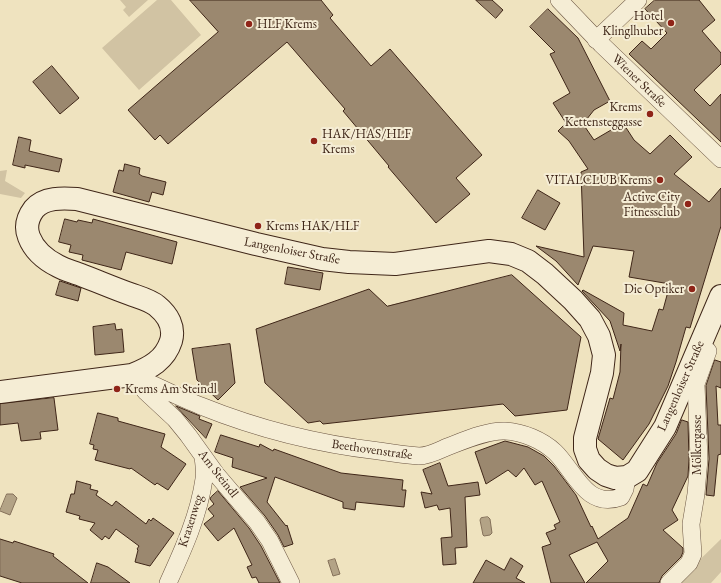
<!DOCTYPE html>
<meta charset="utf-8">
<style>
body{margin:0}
canvas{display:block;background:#efe3bf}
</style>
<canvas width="721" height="583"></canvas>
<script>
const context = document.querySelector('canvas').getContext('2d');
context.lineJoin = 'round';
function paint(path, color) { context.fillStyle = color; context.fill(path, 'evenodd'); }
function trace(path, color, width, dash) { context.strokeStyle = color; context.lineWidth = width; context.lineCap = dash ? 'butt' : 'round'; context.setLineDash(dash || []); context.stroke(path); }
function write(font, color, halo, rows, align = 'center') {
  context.font = font + ' "EB Garamond",serif'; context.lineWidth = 4; context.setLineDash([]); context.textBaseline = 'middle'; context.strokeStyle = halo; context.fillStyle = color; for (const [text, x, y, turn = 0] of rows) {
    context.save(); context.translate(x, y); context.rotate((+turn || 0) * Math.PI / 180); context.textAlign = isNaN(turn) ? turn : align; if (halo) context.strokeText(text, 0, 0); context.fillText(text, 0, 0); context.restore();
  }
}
paint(new Path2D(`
 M 120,0 L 148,0 L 129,17 L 123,10 L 126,7 Z
 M 157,0 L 171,0 L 201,35 L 139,90 L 102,48 Z
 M 7,170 L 5,181 L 25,193 L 21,198 L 0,194 L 0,171 Z
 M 721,539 L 721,572 L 711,583 L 676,583 Z`), '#d1c3a3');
const water = new Path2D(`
 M 7,494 L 13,494 L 17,498 L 10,515 L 0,511 Z
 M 488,517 L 490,519 L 492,533 L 490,535 L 484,536 L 483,535 L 480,520 L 481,518 Z
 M 335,559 L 340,574 L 333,576 L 328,561 Z`);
paint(water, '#b3a386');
trace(water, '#85715a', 1);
const building = new Path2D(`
 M 190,0 L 321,0 L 333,15 L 330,18 L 371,66 L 390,49 L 482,155 L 456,178 L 470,194 L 436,223 L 388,167 L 389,166 L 343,111 L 345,109 L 287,42 L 168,144 L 160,135 L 155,140 L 128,110 L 218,32 Z
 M 476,0 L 492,0 L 503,10 L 496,18 Z
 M 655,0 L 699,0 L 715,20 L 702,31 L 721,53 L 721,64 L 694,90 L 710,106 L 721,94 L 721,142 L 629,54 L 642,41 L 651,49 L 667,33 L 645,9 Z
 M 548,9 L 578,38 L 610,101 L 594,110 L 583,124 L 594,140 L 623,123 L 634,140 L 650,154 L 670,135 L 692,157 L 674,174 L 709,202 L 721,188 L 721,226 L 690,328 L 686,327 L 676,362 L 668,386 L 649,424 L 623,460 L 598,439 L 610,398 L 613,399 L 620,372 L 621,344 L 620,351 L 610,321 L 582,291 L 583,290 L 624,313 L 623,325 L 652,331 L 659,309 L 663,310 L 670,284 L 629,277 L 634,251 L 593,246 L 578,285 L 556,261 L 536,246 L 584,257 L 581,172 L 588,169 L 569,141 L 558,131 L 566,123 L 553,103 L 570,93 L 550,54 L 555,52 L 530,27 Z
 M 52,66 L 79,98 L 60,114 L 33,82 Z
 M 19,137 L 31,140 L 29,151 L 62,159 L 59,172 L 25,165 L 25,168 L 13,165 Z
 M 125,164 L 140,168 L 139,174 L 142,176 L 166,182 L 163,195 L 152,192 L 149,202 L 113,192 L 119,170 L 123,171 Z
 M 538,190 L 560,203 L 545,230 L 522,218 Z
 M 65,219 L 77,222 L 78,220 L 92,223 L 93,219 L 177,242 L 172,264 L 126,252 L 121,270 L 82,260 L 83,255 L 69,252 L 71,245 L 59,242 Z
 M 288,267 L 323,273 L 320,290 L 285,284 Z
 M 512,275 L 581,337 L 567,410 L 515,416 L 503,404 L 323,424 L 320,421 L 308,423 L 265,383 L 256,329 L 369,289 L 387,306 Z
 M 60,281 L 81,288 L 78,301 L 56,295 Z
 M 115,324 L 116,330 L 122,329 L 124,352 L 95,355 L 93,327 Z
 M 230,344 L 235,383 L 218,400 L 197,380 L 192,349 Z
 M 715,360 L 721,362 L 721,388 L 716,386 L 718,425 L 721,425 L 721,454 L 718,455 L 714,496 L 706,495 L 709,459 L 706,386 Z
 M 54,398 L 58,430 L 40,432 L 41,439 L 21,441 L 18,423 L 0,425 L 0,404 Z
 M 176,406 L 200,416 L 199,419 L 212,424 L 206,438 Z
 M 98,413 L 118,418 L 118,421 L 165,434 L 161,447 L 186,464 L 168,490 L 157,483 L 155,485 L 131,468 L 130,469 L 95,460 L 98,450 L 93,449 L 94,445 L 90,444 Z
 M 682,420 L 688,422 L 689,459 L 688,476 L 672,510 L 678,520 L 663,530 L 683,548 L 683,552 L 681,557 L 662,576 L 659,583 L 586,583 L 608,561 L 597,542 L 569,555 L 585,583 L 551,583 L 542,547 L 551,544 L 546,533 L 556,529 L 554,525 L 560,522 L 542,481 L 535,485 L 524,468 L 516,477 L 508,470 L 486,484 L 475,452 L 505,441 L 528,447 L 544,456 L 554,466 L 576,495 L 591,527 L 592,526 L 598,539 L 628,518 L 643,484 L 647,486 L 657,463 L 676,434 Z
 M 221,435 L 259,447 L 260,444 L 273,451 L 274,449 L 341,473 L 403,480 L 402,490 L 406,490 L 404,507 L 356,502 L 355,510 L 343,508 L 343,502 L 275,477 L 267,502 L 286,526 L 287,525 L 293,544 L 284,547 L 278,535 L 265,516 L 240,487 L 267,478 L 232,467 L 233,458 L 215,452 Z
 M 440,463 L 448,486 L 478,482 L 480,495 L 465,497 L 467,547 L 455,548 L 456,564 L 443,565 L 441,538 L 452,537 L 450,508 L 439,510 L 437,505 L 425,508 L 421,492 L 432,494 L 423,470 Z
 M 77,481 L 91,485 L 90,489 L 98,491 L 96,495 L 112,506 L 116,501 L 146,524 L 149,519 L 151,521 L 153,518 L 174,533 L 150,566 L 135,562 L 138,550 L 137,549 L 139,546 L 116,529 L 109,539 L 105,536 L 102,540 L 90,530 L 95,523 L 79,519 L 80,516 L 66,512 L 71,494 L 74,494 Z
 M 218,491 L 249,528 L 261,546 L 280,583 L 259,583 L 256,577 L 252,578 L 247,567 L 252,565 L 234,528 L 218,541 L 204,524 L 214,516 L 208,509 L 214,504 L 210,499 L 211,497 Z
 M 0,539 L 13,543 L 14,541 L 54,554 L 53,556 L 88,583 L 22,583 L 0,576 Z
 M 511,558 L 523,566 L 516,578 L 525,583 L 473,583 L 486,560 L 504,570 Z
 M 97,563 L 108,567 L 130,583 L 91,583 Z`);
paint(building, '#9b886f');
trace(building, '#3f2618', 1);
const street = new Path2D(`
 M 559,0 L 601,44 L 721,159
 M 596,40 L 638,0
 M 132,375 C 155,385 178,397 201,406 C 258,429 318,444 379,451 C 392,453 406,455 419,456 C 429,456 438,451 447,447 C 463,441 488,430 505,431 C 523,432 542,440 555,452 C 574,470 586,510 621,497 L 625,489 L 627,477
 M 137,381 L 146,392 L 175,419 L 188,435 L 216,474 L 257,522 L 270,541 L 291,583
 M 168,583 C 183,550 199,515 204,479 C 205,472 204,464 203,457
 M 669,583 L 689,563 L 693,554 L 691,524 L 696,494 L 699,459 L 696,384 L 708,351`);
const secondary = new Path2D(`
 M 0,392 L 132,375 C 150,368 165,360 171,341 C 175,327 168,315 157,306 C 150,300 138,297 130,294 C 113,288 97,281 81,275 C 74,272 65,270 58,266 C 46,260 34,250 29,237 C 25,227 28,217 34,209 C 44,197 63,198 77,199 L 256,244 L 322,259 L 349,262 L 395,264 L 489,251 L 511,254 L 528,261 L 545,274 L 573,300 L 590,319 L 599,336 L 604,355 L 602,373 L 585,438 L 585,449 L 589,460 L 597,469 L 606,475 L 615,478 L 627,477 L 637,471 L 665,427 L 721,296`);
trace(street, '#6b5542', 18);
trace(secondary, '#3f2618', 24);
trace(street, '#f5edd5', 17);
trace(secondary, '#f5edd5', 22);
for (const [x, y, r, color] of [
 [671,23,4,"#8f2418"],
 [249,24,4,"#8f2418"],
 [650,114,4,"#8f2418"],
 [314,141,4,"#8f2418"],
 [660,180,4,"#8f2418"],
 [688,204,4,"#8f2418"],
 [258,226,4,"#8f2418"],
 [692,289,4,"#8f2418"],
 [117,389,4,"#8f2418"]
]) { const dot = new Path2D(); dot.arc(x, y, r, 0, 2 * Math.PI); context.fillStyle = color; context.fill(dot); trace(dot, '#f5edd5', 1.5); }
write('13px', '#3f2618', '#f5edd5', [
 ["Hotel",663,16],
 ["Klinglhuber",663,31],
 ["HLF Krems",257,24,"left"],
 ["Krems",642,107],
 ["Kettensteggasse",642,122],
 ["HAK/HAS/HLF",322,134,"left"],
 ["Krems",322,149,"left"],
 ["VITALCLUB Krems",652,180],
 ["Active City",680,197],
 ["Fitnessclub",680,212],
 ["Krems HAK/HLF",266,226,"left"],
 ["Die Optiker",684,289],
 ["Krems Am Steindl",125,389,"left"]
], 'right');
write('13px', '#3f2618', '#f5edd5', [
 ["Wiener Straße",639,81,44],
 ["Langenloiser Straße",292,251,11],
 ["Langenloiser Straße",681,386,-66],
 ["Mölkergasse",697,445,-90],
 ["Beethovenstraße",372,450,8],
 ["Am Steindl",218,474,52],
 ["Kraxenweg",191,521,-72]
]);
</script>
